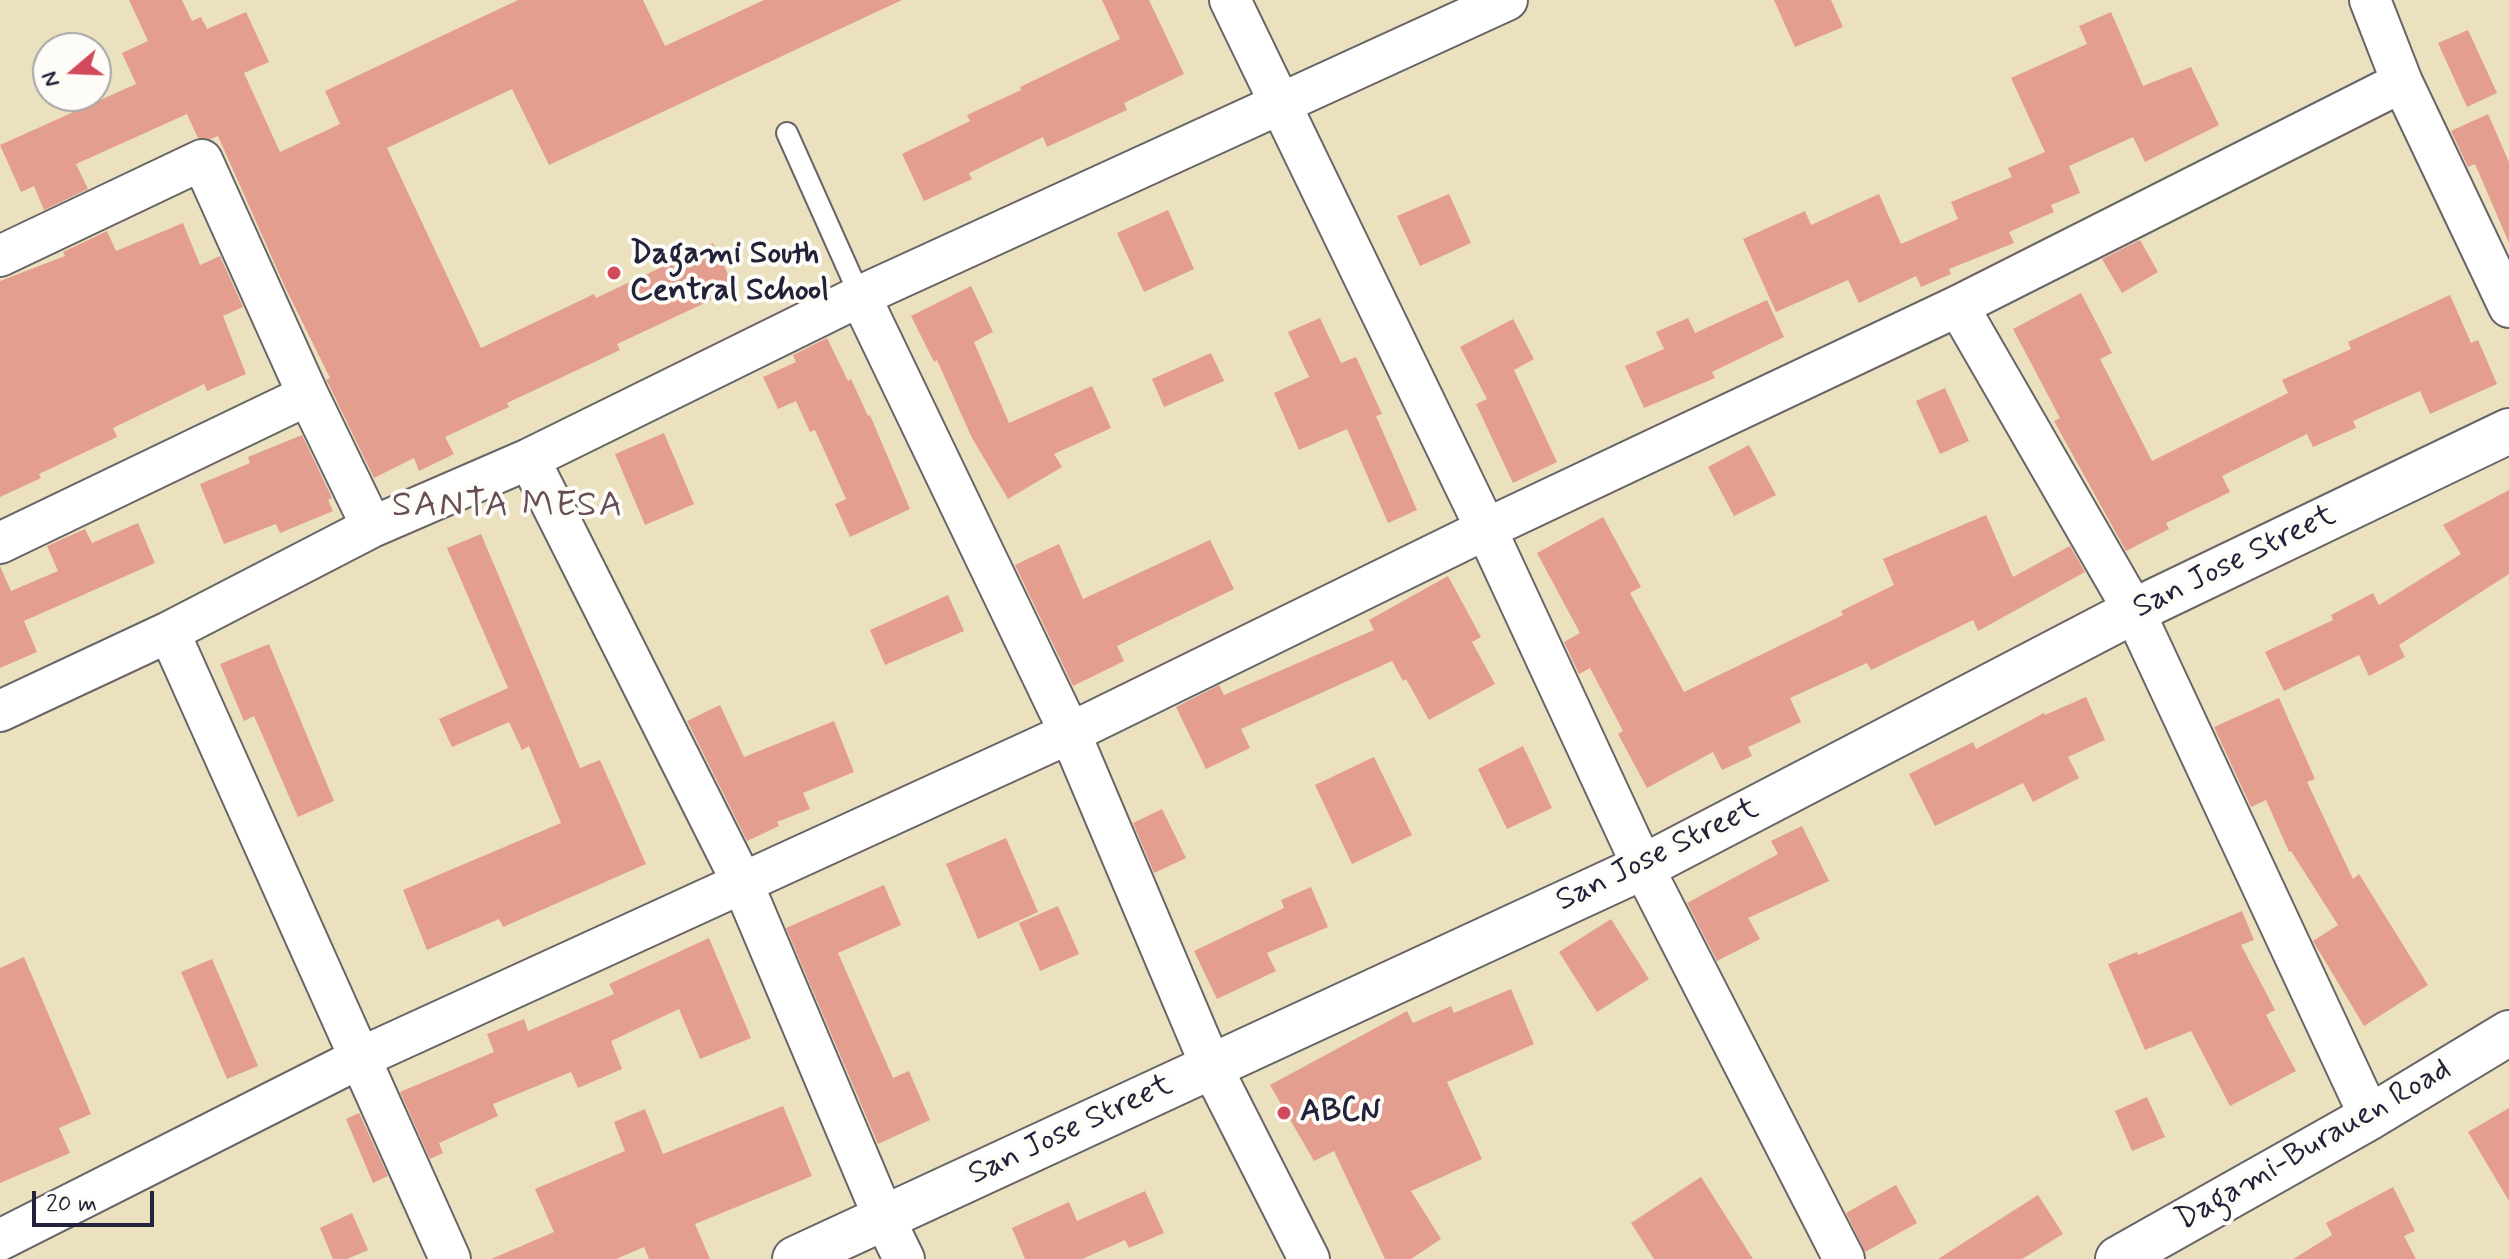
<!DOCTYPE html>
<style>
body{margin:0}
#map{position:relative;width:2509px;height:1259px;overflow:hidden;background:#ebe1bf;font-family:Mynerve,sans-serif}
canvas{display:block}
.north{position:absolute;left:32px;top:32px;width:80px;height:80px;box-sizing:border-box;background:#fdfcf7;border:2px solid #a5a5ac;border-radius:50%;rotate:251deg;font-size:22px;font-weight:700;line-height:32px;text-align:center;color:#22223b}
.north::after{content:'';display:block;margin:auto;width:28px;height:36px;background:#d1495b;clip-path:polygon(50% 0,100% 100%,50% 72%,0 100%)}
.scale{position:absolute;left:32px;top:1191px;width:122px;height:36px;box-sizing:border-box;border:4px solid #22223b;border-top:0;padding-left:10px;font-size:24px;line-height:28px;white-space:nowrap;color:#22223b;-webkit-text-stroke:6px #fdfcf7;paint-order:stroke}
</style>
<div id="map">
<canvas width="2509" height="1259"></canvas>
<div class="north">N</div>
<div class="scale">20 m</div>
</div>
<script>
const context = document.querySelector('canvas').getContext('2d');
context.lineJoin = 'round';
function paint(path, color) { context.fillStyle = color; context.fill(path, 'evenodd'); }
function trace(path, color, width, dash) { context.strokeStyle = color; context.lineWidth = width; context.lineCap = dash ? 'butt' : 'round'; context.setLineDash(dash || []); context.stroke(path); }
function write(font, color, halo, rows, align = 'center') {
  context.font = font + ' Mynerve,sans-serif'; context.lineWidth = 8; context.setLineDash([]); context.textBaseline = 'middle'; context.strokeStyle = halo; context.fillStyle = color; for (const [text, x, y, turn = 0] of rows) {
    context.save(); context.translate(x, y); context.rotate((+turn || 0) * Math.PI / 180); context.textAlign = isNaN(turn) ? turn : align; if (halo) context.strokeText(text, 0, 0); context.fillText(text, 0, 0); context.restore();
  }
}
paint(new Path2D(`
 M 129,0 L 182,0 L 192,21 L 201,17 L 207,29 L 246,12 L 269,62 L 244,73 L 280,152 L 340,124 L 325,91 L 518,0 L 643,0 L 665,46 L 764,0 L 902,0 L 549,165 L 512,89 L 387,148 L 481,348 L 594,294 L 596,298 L 713,243 L 735,289 L 617,344 L 620,350 L 507,403 L 509,407 L 445,437 L 454,454 L 419,471 L 414,458 L 374,478 L 329,385 L 326,380 L 330,378 L 285,287 L 218,136 L 211,139 L 198,138 L 187,114 L 76,164 L 88,189 L 44,210 L 34,186 L 21,192 L 0,145 L 136,84 L 122,53 L 148,41 Z
 M 1102,0 L 1149,0 L 1184,74 L 1124,103 L 1127,110 L 1047,147 L 1043,137 L 969,173 L 972,179 L 924,201 L 902,154 L 970,121 L 967,115 L 1021,90 L 1020,87 L 1120,39 Z
 M 1774,0 L 1831,0 L 1843,27 L 1795,47 Z
 M 2111,12 L 2143,86 L 2191,67 L 2219,125 L 2145,162 L 2133,137 L 2069,166 L 2080,193 L 2051,205 L 2054,212 L 2009,232 L 2014,243 L 1949,269 L 1951,274 L 1921,287 L 1916,276 L 1859,303 L 1848,280 L 1776,312 L 1743,239 L 1805,211 L 1811,225 L 1879,194 L 1901,244 L 1958,219 L 1951,202 L 2012,177 L 2008,168 L 2045,152 L 2011,78 L 2087,44 L 2079,26 Z
 M 2468,30 L 2497,93 L 2467,107 L 2438,43 Z
 M 2488,114 L 2509,162 L 2509,243 L 2475,164 L 2468,167 L 2451,131 Z
 M 1449,194 L 1471,243 L 1420,266 L 1397,216 Z
 M 1168,210 L 1194,269 L 1144,292 L 1117,233 Z
 M 183,223 L 200,265 L 220,256 L 243,307 L 223,316 L 246,374 L 207,391 L 204,384 L 113,428 L 117,437 L 39,474 L 41,478 L 0,497 L 0,281 L 65,256 L 63,252 L 107,231 L 116,251 Z
 M 2140,240 L 2158,272 L 2122,293 L 2102,259 Z
 M 971,286 L 993,332 L 974,342 L 1009,423 L 1092,386 L 1111,428 L 1054,454 L 1062,467 L 1008,499 L 972,438 L 937,360 L 934,362 L 911,316 Z
 M 2081,293 L 2112,353 L 2100,359 L 2152,461 L 2288,393 L 2282,380 L 2351,349 L 2348,342 L 2450,295 L 2471,343 L 2478,340 L 2497,384 L 2430,414 L 2420,391 L 2353,421 L 2356,428 L 2313,447 L 2307,434 L 2222,476 L 2230,492 L 2166,523 L 2169,529 L 2126,551 L 2054,421 L 2060,418 L 2013,329 Z
 M 1767,300 L 1784,337 L 1712,372 L 1715,378 L 1644,408 L 1625,366 L 1664,349 L 1656,332 L 1688,318 L 1695,333 Z
 M 1320,318 L 1341,363 L 1356,357 L 1382,414 L 1376,416 L 1417,510 L 1388,523 L 1347,429 L 1299,450 L 1274,393 L 1309,377 L 1288,332 Z
 M 1513,319 L 1534,359 L 1514,370 L 1557,462 L 1513,483 L 1476,404 L 1487,399 L 1460,347 Z
 M 827,338 L 848,381 L 851,379 L 868,416 L 870,415 L 910,509 L 850,537 L 835,504 L 846,499 L 815,430 L 810,432 L 796,401 L 778,409 L 763,377 L 796,362 L 793,355 Z
 M 1211,353 L 1224,381 L 1164,407 L 1152,379 Z
 M 1945,388 L 1969,441 L 1940,454 L 1916,401 Z
 M 664,433 L 694,504 L 645,525 L 615,454 Z
 M 302,435 L 332,498 L 328,500 L 333,511 L 280,533 L 276,524 L 224,544 L 200,484 L 250,463 L 248,457 Z
 M 1749,445 L 1776,495 L 1734,516 L 1708,467 Z
 M 2509,490 L 2509,574 L 2399,645 L 2405,657 L 2369,676 L 2359,655 L 2284,691 L 2265,652 L 2333,620 L 2331,615 L 2373,593 L 2379,605 L 2461,554 L 2443,525 Z
 M 1986,515 L 2013,577 L 2070,546 L 2085,572 L 1978,631 L 1973,620 L 1871,670 L 1867,663 L 1790,698 L 1801,722 L 1748,747 L 1752,756 L 1722,770 L 1713,752 L 1647,788 L 1618,734 L 1623,731 L 1590,668 L 1579,674 L 1564,642 L 1580,633 L 1537,553 L 1603,517 L 1641,587 L 1630,593 L 1684,692 L 1843,615 L 1841,611 L 1894,585 L 1883,559 Z
 M 138,523 L 155,563 L 24,621 L 37,652 L 0,668 L 0,566 L 11,591 L 58,571 L 47,546 L 85,529 L 92,543 Z
 M 481,534 L 580,768 L 600,760 L 646,864 L 503,927 L 499,919 L 427,950 L 403,890 L 561,823 L 529,746 L 522,750 L 509,722 L 452,747 L 439,719 L 508,688 L 447,548 Z
 M 1210,540 L 1234,589 L 1117,646 L 1124,661 L 1073,686 L 1015,565 L 1059,544 L 1083,599 Z
 M 1448,576 L 1481,637 L 1472,642 L 1495,684 L 1429,720 L 1406,679 L 1403,681 L 1392,661 L 1241,729 L 1250,748 L 1206,769 L 1176,707 L 1219,685 L 1224,695 L 1374,630 L 1369,620 Z
 M 948,595 L 964,631 L 885,665 L 870,630 Z
 M 269,644 L 334,801 L 298,817 L 254,716 L 244,721 L 220,664 Z
 M 2086,697 L 2105,740 L 2068,757 L 2079,778 L 2033,802 L 2023,783 L 1935,826 L 1909,774 L 1973,742 L 1976,749 L 2044,713 L 2045,715 Z
 M 2279,698 L 2315,779 L 2307,782 L 2353,879 L 2359,874 L 2428,985 L 2364,1026 L 2313,941 L 2338,925 L 2291,851 L 2289,852 L 2266,800 L 2251,807 L 2214,727 Z
 M 720,705 L 744,757 L 834,721 L 854,772 L 803,793 L 810,809 L 777,822 L 779,826 L 747,841 L 687,721 Z
 M 1523,746 L 1552,808 L 1507,829 L 1478,769 Z
 M 1374,757 L 1412,835 L 1352,864 L 1315,785 Z
 M 1162,809 L 1186,858 L 1154,873 L 1133,823 Z
 M 1802,826 L 1829,881 L 1748,918 L 1760,939 L 1717,961 L 1687,903 L 1778,854 L 1771,841 Z
 M 1006,838 L 1038,912 L 978,939 L 946,864 Z
 M 884,885 L 901,925 L 838,953 L 893,1078 L 909,1071 L 930,1120 L 878,1144 L 786,928 Z
 M 1311,887 L 1328,927 L 1267,953 L 1276,971 L 1217,999 L 1194,951 L 1284,908 L 1281,900 Z
 M 1058,906 L 1079,954 L 1040,971 L 1019,923 Z
 M 2242,911 L 2254,940 L 2241,945 L 2275,1010 L 2266,1015 L 2296,1071 L 2230,1106 L 2191,1031 L 2145,1050 L 2108,964 L 2137,952 L 2138,955 Z
 M 1611,919 L 1649,979 L 1597,1012 L 1559,952 Z
 M 709,938 L 751,1038 L 700,1059 L 679,1009 L 611,1041 L 622,1069 L 578,1088 L 571,1072 L 493,1104 L 498,1116 L 439,1143 L 443,1153 L 430,1159 L 400,1092 L 494,1052 L 487,1034 L 524,1019 L 528,1031 L 614,994 L 609,984 Z
 M 24,957 L 91,1114 L 59,1128 L 70,1153 L 0,1183 L 0,968 Z
 M 212,959 L 258,1066 L 227,1079 L 181,972 Z
 M 1511,989 L 1534,1044 L 1447,1082 L 1482,1159 L 1411,1191 L 1441,1239 L 1411,1259 L 1385,1259 L 1334,1151 L 1314,1161 L 1270,1085 L 1407,1011 L 1413,1023 L 1451,1006 L 1454,1013 Z
 M 2147,1097 L 2165,1137 L 2132,1151 L 2115,1111 Z
 M 783,1106 L 812,1176 L 695,1224 L 710,1259 L 649,1259 L 644,1247 L 616,1259 L 491,1259 L 554,1232 L 535,1189 L 625,1151 L 614,1122 L 645,1109 L 663,1154 Z
 M 2509,1108 L 2509,1201 L 2468,1132 Z
 M 359,1113 L 388,1176 L 373,1183 L 346,1119 Z
 M 1701,1177 L 1753,1259 L 1654,1259 L 1631,1223 Z
 M 1896,1185 L 1917,1223 L 1865,1252 L 1846,1213 Z
 M 2393,1187 L 2415,1231 L 2404,1236 L 2416,1259 L 2293,1259 L 2332,1235 L 2326,1223 Z
 M 1145,1191 L 1164,1233 L 1129,1248 L 1125,1240 L 1082,1259 L 1025,1259 L 1012,1228 L 1069,1202 L 1077,1221 Z
 M 2038,1195 L 2063,1234 L 2022,1259 L 1938,1259 Z
 M 352,1213 L 368,1250 L 347,1259 L 333,1259 L 320,1228 Z`), '#e49e8f');
const service = new Path2D(`
 M 787,133 L 860,296`);
const minor = new Path2D(`
 M 1230,0 L 1486,529 L 1643,867 L 1844,1259
 M 2370,0 L 2402,82 L 2509,307
 M 0,256 L 202,160 L 308,395 L 372,527
 M 860,296 L 1070,733 L 1211,1066 L 1309,1259
 M 1958,306 L 2134,611 L 2370,1117
 M 529,459 L 742,882 L 884,1218 L 904,1259
 M 0,543 L 308,395
 M 169,632 L 450,1259
 M 0,711 L 169,632 L 372,527 L 529,459 L 860,296 L 1507,0
 M 0,1240 L 362,1057 L 1070,733 L 1486,529 L 1958,306 L 2402,82`);
const tertiary = new Path2D(`
 M 795,1259 L 1643,867 L 2134,611 L 2509,431`);
const primary = new Path2D(`
 M 2118,1259 L 2370,1117 L 2509,1033`);
trace(service, '#686569', 24);
trace(minor, '#686569', 44);
trace(tertiary, '#686569', 48);
trace(primary, '#686569', 48);
trace(service, '#fff', 20);
trace(minor, '#fff', 40);
trace(tertiary, '#fff', 44);
trace(primary, '#fff', 44);
for (const [x, y, r, color] of [
 [614,273,8,"#d1495b"],
 [1284,1113,8,"#d1495b"]
]) { const dot = new Path2D(); dot.arc(x, y, r, 0, 2 * Math.PI); context.fillStyle = color; context.fill(dot); trace(dot, '#fdfcf7', 3); }
write('bold 32px', '#22223b', '#fdfcf7', [
 ["Dagami South",630,255],
 ["Central School",630,292],
 ["ABCN",1300,1113]
], 'left');
write('32px', '#22223b', '#fdfcf7', [
 ["San Jose Street",2235,563,-26],
 ["San Jose Street",1658,856,-26],
 ["San Jose Street",1071,1131,-25],
 ["Dagami-Burauen Road",2314,1146,-30]
]);
context.letterSpacing = '2px';
write('36px', '#664d58', '#fdfcf7', [
 ["SANTA MESA",508,507]
]);
context.letterSpacing = '0px';
</script>
